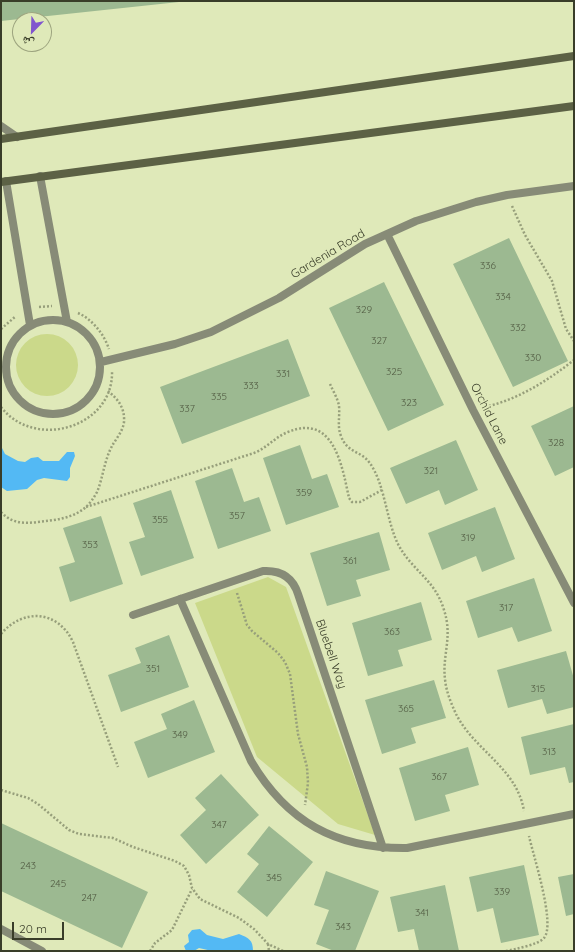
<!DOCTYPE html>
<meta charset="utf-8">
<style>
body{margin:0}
#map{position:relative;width:575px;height:952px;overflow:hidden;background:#dfe9b9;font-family:Quicksand,"Noto Naskh Arabic",sans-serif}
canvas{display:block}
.frame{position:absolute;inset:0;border:2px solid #393d29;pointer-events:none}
.north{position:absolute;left:12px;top:12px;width:40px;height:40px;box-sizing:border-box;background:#dfe9b9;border:1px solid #9da47f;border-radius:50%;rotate:203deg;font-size:11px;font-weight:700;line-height:16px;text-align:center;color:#393d29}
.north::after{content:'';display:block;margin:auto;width:14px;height:18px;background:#8155ce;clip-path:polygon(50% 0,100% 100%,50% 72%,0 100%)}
.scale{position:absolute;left:12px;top:922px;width:52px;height:18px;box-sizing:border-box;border:2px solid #393d29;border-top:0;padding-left:5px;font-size:12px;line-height:14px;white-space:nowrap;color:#393d29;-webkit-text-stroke:3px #dfe9b9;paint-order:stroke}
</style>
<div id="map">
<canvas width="575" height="952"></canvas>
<div class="frame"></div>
<div class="north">ش</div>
<div class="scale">20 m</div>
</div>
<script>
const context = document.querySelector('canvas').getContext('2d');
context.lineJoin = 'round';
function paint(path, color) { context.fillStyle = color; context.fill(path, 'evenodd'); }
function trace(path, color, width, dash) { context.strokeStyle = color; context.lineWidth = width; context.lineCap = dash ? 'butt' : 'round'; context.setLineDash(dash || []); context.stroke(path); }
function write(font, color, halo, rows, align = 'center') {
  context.font = font + ' Quicksand,sans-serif'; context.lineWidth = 3.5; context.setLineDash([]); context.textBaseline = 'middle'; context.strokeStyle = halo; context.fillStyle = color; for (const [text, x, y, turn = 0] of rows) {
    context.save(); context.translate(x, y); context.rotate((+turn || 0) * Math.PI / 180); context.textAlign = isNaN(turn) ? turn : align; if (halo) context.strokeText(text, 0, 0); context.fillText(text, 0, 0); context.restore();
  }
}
paint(new Path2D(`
 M16 365a31 31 0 1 1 62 0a31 31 0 1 1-62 0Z
 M 268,577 L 286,587 L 375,835 L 338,824 L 257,757 L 195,603 Z`), '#cbd98a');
paint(new Path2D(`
 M 1,446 L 5,454 L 18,461 L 25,462 L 31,458 L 38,457 L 43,461 L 59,461 L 67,452 L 74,452 L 75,456 L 70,468 L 70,477 L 67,481 L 44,478 L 37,480 L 27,489 L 7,491 L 1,487 Z
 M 200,929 L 207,935 L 223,939 L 239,934 C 249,938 253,940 253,951 L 212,951 L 199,948 L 194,951 L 186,951 L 184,946 L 189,942 L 188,935 L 192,930 Z`), '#53b9f4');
paint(new Path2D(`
 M 1,1 L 178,1 L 179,2 L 1,21 Z
 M 509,238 L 568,361 L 513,387 L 453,264 Z
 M 384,282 L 444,405 L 388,431 L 329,308 Z
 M 288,339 L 310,396 L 182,444 L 160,387 Z
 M 574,406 L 574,467 L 555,476 L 531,426 Z
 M 456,440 L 478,490 L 445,505 L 439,490 L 406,504 L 390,468 Z
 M 300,445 L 312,479 L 327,474 L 339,507 L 286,525 L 263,458 Z
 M 232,468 L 244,502 L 259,497 L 271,531 L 218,549 L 195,481 Z
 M 171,490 L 194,558 L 141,576 L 129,542 L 145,537 L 133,503 Z
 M 495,507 L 515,559 L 482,572 L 476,556 L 442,570 L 428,533 Z
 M 101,516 L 123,584 L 70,602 L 59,567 L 75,562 L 63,528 Z
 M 379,532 L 390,570 L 356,580 L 361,596 L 327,606 L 310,553 Z
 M 534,578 L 552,631 L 518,642 L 512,627 L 478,638 L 466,601 Z
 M 421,602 L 432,640 L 398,650 L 403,666 L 368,676 L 352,623 Z
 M 169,635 L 189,687 L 121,712 L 108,675 L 141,663 L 135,648 Z
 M 566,651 L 574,679 L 574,707 L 547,714 L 542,699 L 508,708 L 497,670 Z
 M 434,680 L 446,718 L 411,728 L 416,743 L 382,754 L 365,700 Z
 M 194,700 L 215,752 L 148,778 L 134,742 L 167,729 L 161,714 Z
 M 574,724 L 574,782 L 569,783 L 565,767 L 530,775 L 521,737 Z
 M 468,747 L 479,785 L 445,795 L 450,811 L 415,821 L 399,768 Z
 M 221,774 L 259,815 L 206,864 L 180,835 L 206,810 L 195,798 Z
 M 1,823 L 148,892 L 122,948 L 1,891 Z
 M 269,826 L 313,862 L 267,917 L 237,892 L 259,864 L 247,854 Z
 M 524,865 L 539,935 L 501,943 L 493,908 L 477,912 L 469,877 Z
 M 326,871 L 379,891 L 355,951 L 334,951 L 316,944 L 329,910 L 314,905 Z
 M 574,874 L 574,914 L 566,916 L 558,877 Z
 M 445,885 L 459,951 L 419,951 L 414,929 L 398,932 L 390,897 Z`), '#9cb991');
trace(new Path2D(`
 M 512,206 L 525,235 L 552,281 L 566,329 L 574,341
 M 39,307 L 52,306
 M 78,313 C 92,319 104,334 109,349
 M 1,329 L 16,316
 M 330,384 C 333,391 338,399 339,406 C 340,417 337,426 341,436 C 347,453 361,451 369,462 C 385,483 386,520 398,544 C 411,570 435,579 444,610 C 453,637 442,655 445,679 C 446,691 451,703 456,714 C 474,750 517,768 524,811
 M 1,407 C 35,451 114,427 112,371
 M 485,407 C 519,399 547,381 574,360
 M 86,507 L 254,453 C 267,448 275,437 288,432 C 334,413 342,466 349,498 L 352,502 L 360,502 L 382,490
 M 1,512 C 11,523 24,524 37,522 C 55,520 72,519 86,507 C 90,503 94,498 97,492 C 103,478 104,461 112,446 C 116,439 123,431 124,422 C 125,408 118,399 108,391
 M 237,593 L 247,625 L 252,631 L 278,653 L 285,662 L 290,674 L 298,734 L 307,767 L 308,783 L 305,805
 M 1,634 C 23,608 58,610 73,642 L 118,767
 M 1,790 L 28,798 L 38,804 L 69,830 L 79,834 L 113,838 L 133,847 L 175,861 L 184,866 L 189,875 L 192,888 L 200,899 L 239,918 L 254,929 L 268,944 L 283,951
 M 268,944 L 269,951
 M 150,951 L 155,943 L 172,930 L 192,889
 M 506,951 C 515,949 538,945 544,938 C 556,924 533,855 529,836`), '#979f7b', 2.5, [2, 2]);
trace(new Path2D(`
 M 1,126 L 17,137
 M 40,176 L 67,322
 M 6,181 L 30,325
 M 387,234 L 473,410 L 574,603
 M6 367a47 47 0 1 1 94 0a47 47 0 1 1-94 0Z
 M 101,362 L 175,344 L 211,332 L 279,298 L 365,244 L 416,221 L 476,202 L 507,195 L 574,186
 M 180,599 L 251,761 C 287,822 336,849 407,848 L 574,814
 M 133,615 L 263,571 C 281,570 293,578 298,594 L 383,848
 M 1,929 L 42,951`), '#878b77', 8);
trace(new Path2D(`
 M 1,139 L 574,56
 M 1,182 L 574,106`), '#5c6145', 8);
write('10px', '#525c43', null, [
 ["336",488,266],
 ["334",503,297],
 ["329",364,310],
 ["332",518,328],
 ["327",379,341],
 ["330",533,358],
 ["325",394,372],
 ["331",283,374],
 ["333",251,386],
 ["335",219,397],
 ["323",409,403],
 ["337",187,409],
 ["328",556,443],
 ["321",431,471],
 ["359",304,493],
 ["357",237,516],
 ["355",160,520],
 ["319",468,538],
 ["353",90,545],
 ["361",350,561],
 ["317",506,608],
 ["363",392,632],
 ["351",153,669],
 ["315",538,689],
 ["365",406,709],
 ["349",180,735],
 ["313",549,752],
 ["367",439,777],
 ["347",219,825],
 ["243",28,866],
 ["345",274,878],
 ["245",58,884],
 ["339",502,892],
 ["247",89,898],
 ["341",422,913],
 ["343",343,927]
]);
write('12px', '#393d29', '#dfe9b9', [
 ["Gardenia Road",328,254,-31],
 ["Orchid Lane",489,414,63],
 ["Bluebell Way",331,654,71]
]);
</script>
